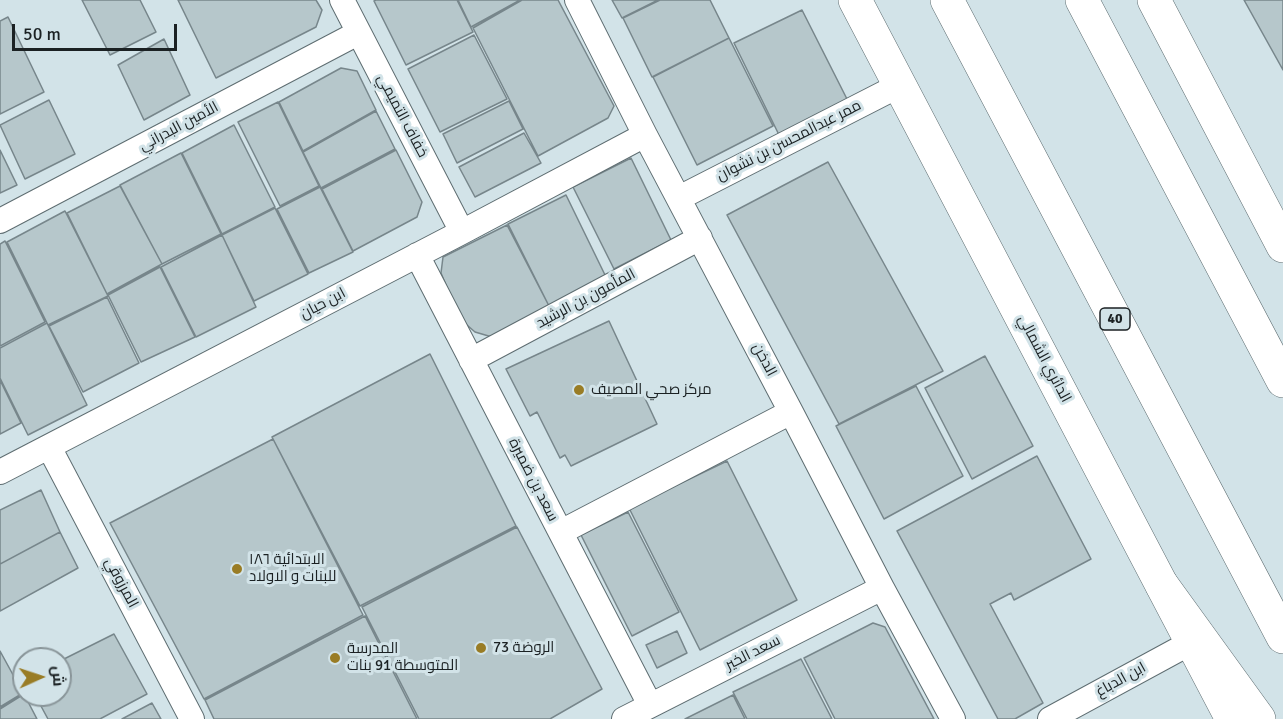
<!DOCTYPE html>
<meta charset="utf-8">
<style>
body{margin:0}
#map{position:relative;width:1283px;height:719px;overflow:hidden;background:#d2e3e8;font-family:Signika,Cairo,sans-serif}
canvas{display:block}
.north{position:absolute;left:12px;top:647px;width:60px;height:60px;box-sizing:border-box;background:#d2e3e8;border:2px solid #899599;border-radius:50%;rotate:87deg;font-size:16px;font-weight:700;line-height:24px;text-align:center;color:#1b2123}
.north::after{content:'';display:block;margin:auto;width:21px;height:27px;background:#997c25;clip-path:polygon(50% 0,100% 100%,50% 72%,0 100%)}
.scale{position:absolute;left:12px;top:24px;width:165px;height:27px;box-sizing:border-box;border:3px solid #1b2123;border-top:0;padding-left:8px;font-size:18px;line-height:21px;white-space:nowrap;color:#1b2123;-webkit-text-stroke:4px #d2e3e8;paint-order:stroke}
</style>
<div id="map">
<canvas width="1283" height="719"></canvas>
<div class="north">ش</div>
<div class="scale">50 m</div>
</div>
<script>
const context = document.querySelector('canvas').getContext('2d');
context.lineJoin = 'round';
function paint(path, color) { context.fillStyle = color; context.fill(path, 'evenodd'); }
function trace(path, color, width, dash) { context.strokeStyle = color; context.lineWidth = width; context.lineCap = dash ? 'butt' : 'round'; context.setLineDash(dash || []); context.stroke(path); }
function write(font, color, halo, rows, align = 'center') {
  context.font = font + ' Signika,Cairo,sans-serif'; context.lineWidth = 6; context.setLineDash([]); context.textBaseline = 'middle'; context.strokeStyle = halo; context.fillStyle = color; for (const [text, x, y, turn = 0] of rows) {
    context.save(); context.translate(x, y); context.rotate((+turn || 0) * Math.PI / 180); context.textAlign = isNaN(turn) ? turn : align; if (halo) context.strokeText(text, 0, 0); context.fillText(text, 0, 0); context.restore();
  }
}
const building = new Path2D(`
 M 82,0 L 140,0 L 156,32 L 110,55 Z
 M 178,0 L 316,0 L 322,10 L 316,27 L 216,78 Z
 M 376,0 L 457,0 L 473,32 L 406,65 L 374,1 Z
 M 458,0 L 520,0 L 471,27 Z
 M 522,0 L 558,0 L 614,106 L 608,118 L 538,156 L 473,28 Z
 M 612,0 L 658,0 L 622,18 Z
 M 660,0 L 710,0 L 729,38 L 652,77 L 623,18 Z
 M 1244,0 L 1283,0 L 1283,70 Z
 M 802,10 L 850,105 L 781,139 L 734,43 Z
 M 8,17 L 44,92 L 0,114 L 0,21 Z
 M 474,35 L 507,99 L 440,132 L 408,69 Z
 M 729,38 L 773,126 L 697,165 L 653,77 Z
 M 164,39 L 190,95 L 144,120 L 118,65 Z
 M 341,68 L 357,71 L 376,110 L 303,151 L 279,102 Z
 M 49,100 L 75,154 L 25,179 L 0,125 Z
 M 509,101 L 523,129 L 457,163 L 443,134 Z
 M 278,102 L 319,186 L 280,206 L 238,122 Z
 M 376,111 L 395,149 L 321,188 L 303,152 Z
 M 234,125 L 275,207 L 222,234 L 182,153 Z
 M 524,133 L 541,163 L 475,197 L 459,167 Z
 M 0,150 L 17,185 L 0,193 Z
 M 396,150 L 422,202 L 417,217 L 353,251 L 322,189 Z
 M 181,153 L 221,234 L 162,264 L 120,185 Z
 M 631,158 L 671,240 L 614,269 L 573,187 Z
 M 828,162 L 943,371 L 839,424 L 727,215 Z
 M 120,186 L 162,264 L 107,294 L 67,213 Z
 M 320,187 L 353,252 L 309,273 L 277,209 Z
 M 566,195 L 606,277 L 549,306 L 508,224 Z
 M 275,208 L 308,274 L 254,301 L 222,235 Z
 M 65,211 L 108,296 L 48,325 L 7,242 Z
 M 507,225 L 549,306 L 492,337 L 475,332 L 460,319 L 441,273 L 443,257 Z
 M 222,235 L 256,307 L 196,337 L 161,267 Z
 M 5,241 L 45,322 L 0,346 L 0,244 Z
 M 160,267 L 195,337 L 141,362 L 108,295 Z
 M 107,297 L 139,363 L 83,392 L 49,326 Z
 M 609,321 L 657,424 L 571,466 L 565,455 L 560,458 L 537,412 L 530,416 L 506,369 Z
 M 47,323 L 87,405 L 28,435 L 0,378 L 0,348 Z
 M 430,354 L 516,526 L 360,606 L 272,437 Z
 M 985,356 L 1033,446 L 972,479 L 925,388 Z
 M 0,380 L 21,423 L 0,434 Z
 M 916,386 L 963,476 L 884,519 L 836,426 Z
 M 273,439 L 363,615 L 204,699 L 110,523 Z
 M 1037,456 L 1091,559 L 1014,600 L 1011,593 L 990,604 L 1043,703 L 1015,719 L 998,719 L 897,531 Z
 M 727,461 L 797,600 L 700,650 L 629,508 Z
 M 41,490 L 60,532 L 0,564 L 0,510 Z
 M 628,512 L 679,612 L 632,636 L 581,535 Z
 M 517,527 L 602,689 L 550,719 L 419,719 L 362,607 Z
 M 60,532 L 78,568 L 0,611 L 0,564 Z
 M 365,616 L 417,719 L 214,719 L 205,700 Z
 M 873,623 L 885,627 L 934,719 L 835,719 L 804,658 Z
 M 677,631 L 687,653 L 657,668 L 646,645 Z
 M 114,634 L 147,694 L 100,719 L 48,719 L 35,695 L 60,695 L 60,661 Z
 M 0,651 L 23,693 L 0,707 Z
 M 801,659 L 832,719 L 747,719 L 733,692 Z
 M 24,694 L 37,719 L 0,719 L 0,709 Z
 M 733,695 L 745,719 L 685,719 Z
 M 152,703 L 161,719 L 122,719 Z`);
paint(building, '#b6c7cb');
trace(building, '#77868b', 1.5);
const street = new Path2D(`
 M 342,0 L 462,232
 M 577,0 L 645,135 L 791,412 L 882,588 L 953,719
 M 679,198 L 900,85
 M 0,221 L 358,33
 M 417,255 L 650,705
 M 471,360 L 700,238
 M 49,447 L 192,719
 M 0,472 L 462,232 L 645,135
 M 561,532 L 791,412
 M 624,719 L 882,588
 M 1050,719 L 1192,642`);
const secondary = new Path2D(`
 M 855,0 L 1232,719
 M 1154,0 L 1283,246`);
const highway = new Path2D(`
 M 947,0 L 1283,637
 M 1082,0 L 1283,381
 M 1162,585 L 1259,719`);
trace(street, '#5e6d71', 26);
trace(secondary, '#5e6d71', 34);
trace(highway, '#5e6d71', 34);
trace(street, '#fff', 24);
trace(secondary, '#fff', 33);
trace(highway, '#fff', 33);
for (const [x, y, r, color] of [
 [579,390,6,"#997c25"],
 [237,569,6,"#997c25"],
 [481,648,6,"#997c25"],
 [335,658,6,"#997c25"]
]) { const dot = new Path2D(); dot.arc(x, y, r, 0, 2 * Math.PI); context.fillStyle = color; context.fill(dot); trace(dot, '#d2e3e8', 2); }
for (const [x, y, w] of [
 [1115,319,30]
]) { const box = new Path2D(); box.roundRect(x - w / 2, y - 11, w, 22, 4.5); context.fillStyle = '#d2e3e8'; context.fill(box); trace(box, '#1b2123', 1.5); }
write('bold 14px', '#1b2123', null, [
 ["40",1115,319]
]);
write('15px', '#1b2123', '#d2e3e8', [
 ["خفاف التميمي",402,116,62],
 ["الأمين البدراني",179,127,-28],
 ["ممر عبدالمحسن بن نشوان",789,141,-27],
 ["المأمون بن الرشيد",586,299,-28],
 ["ابن حيان",323,304,-28],
 ["الدائري الشمالي",1044,359,62],
 ["الدخن",764,360,62],
 ["سعد بن ضميرة",533,480,63],
 ["المرزوقي",121,583,62],
 ["سعد الخير",753,653,-27],
 ["ابن الدباغ",1121,680,-29]
]);
write('15px', '#1b2123', '#d2e3e8', [
 ["مركز صحي المصيف",591,390],
 ["الابتدائية ١٨٦",249,560],
 ["للبنات و الاولاد",249,577],
 ["الروضة 73",493,648],
 ["المدرسة",347,649],
 ["المتوسطة 91 بنات",347,666]
], 'left');
</script>
